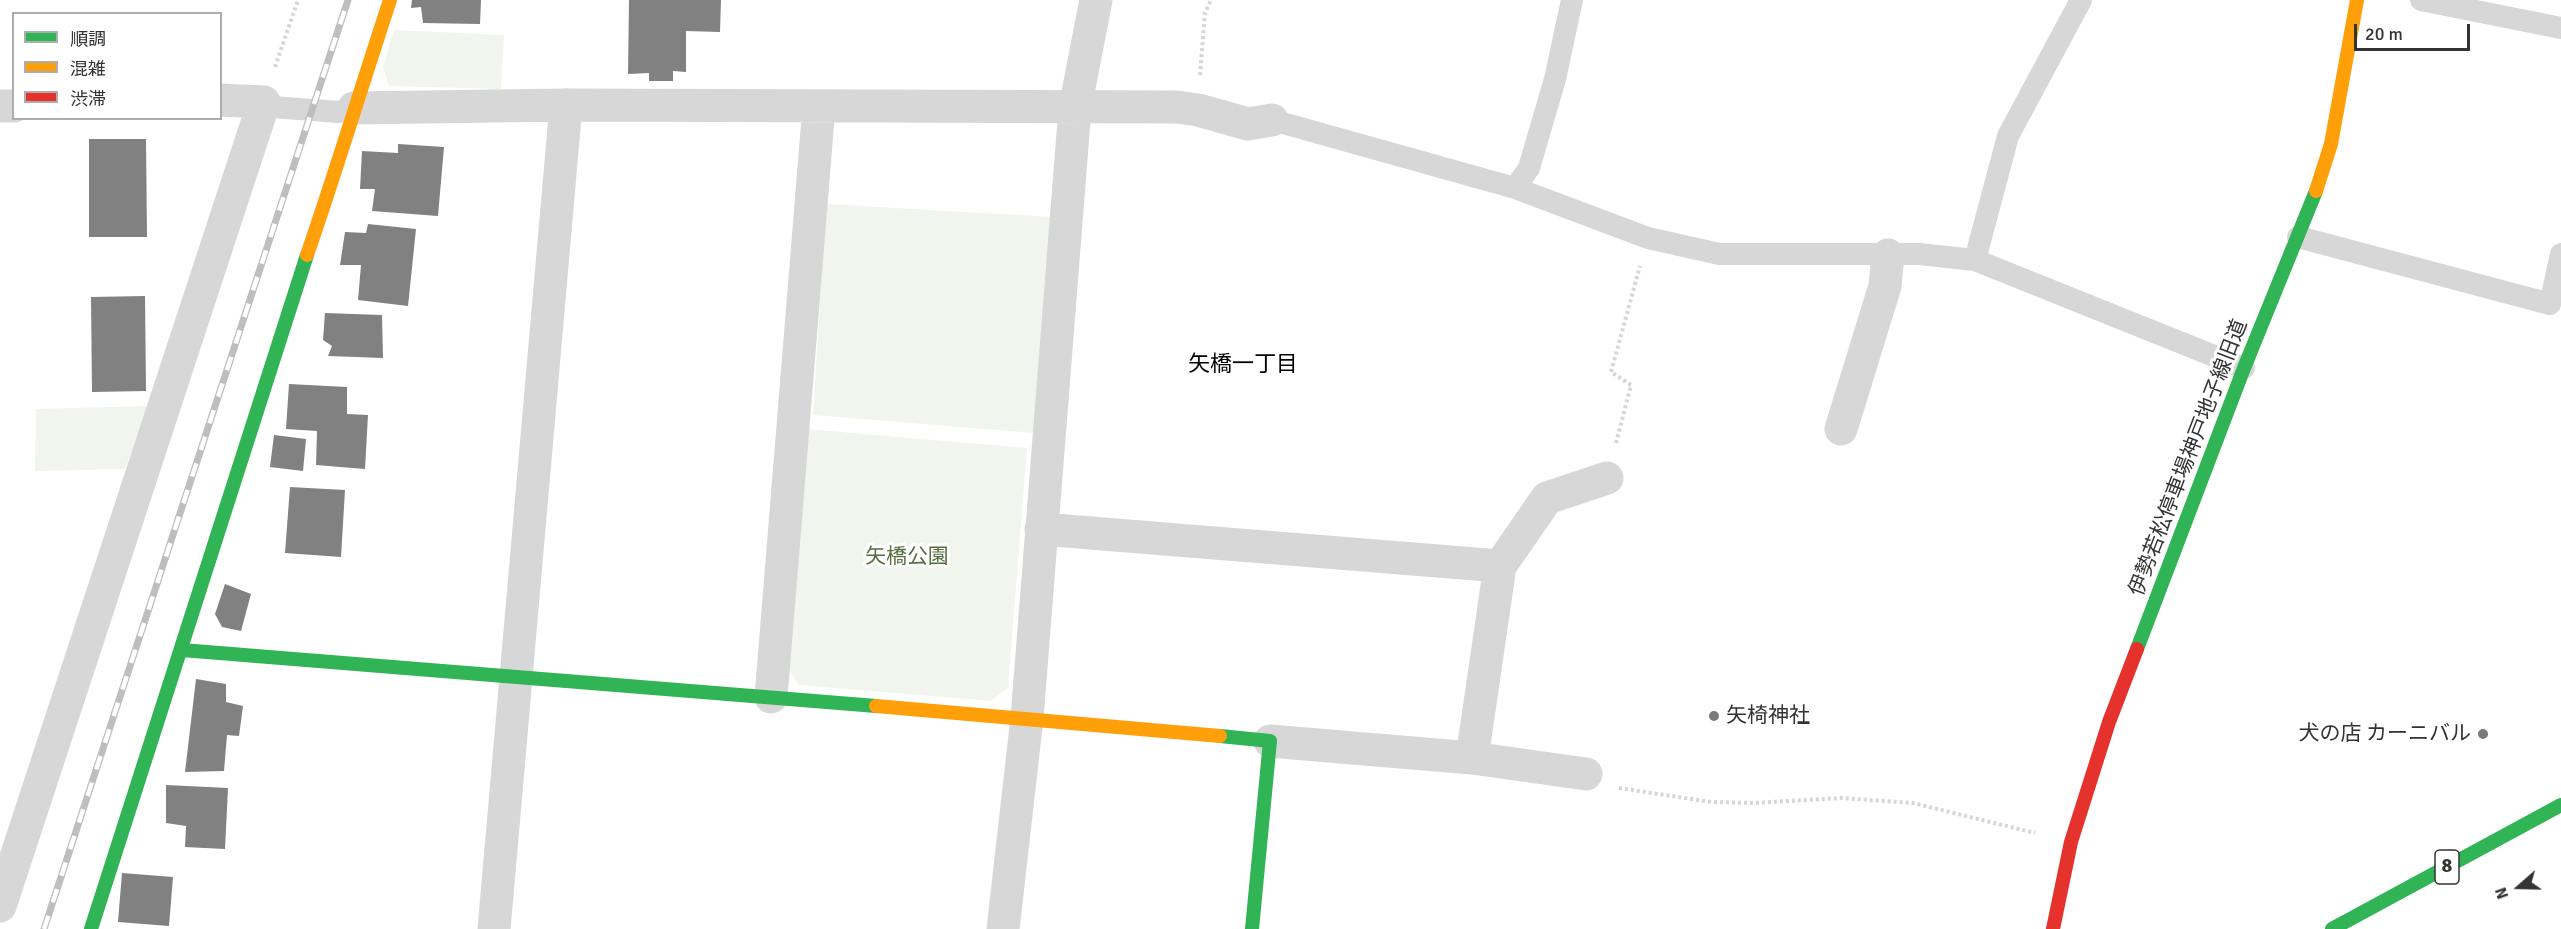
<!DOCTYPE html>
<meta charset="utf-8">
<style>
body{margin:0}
#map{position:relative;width:2561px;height:929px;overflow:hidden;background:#fff;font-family:Signika,"Noto Sans JP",sans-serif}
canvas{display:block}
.legend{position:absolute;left:12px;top:12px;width:210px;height:108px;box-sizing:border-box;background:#fff;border:2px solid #adadad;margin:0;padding:8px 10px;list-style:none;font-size:18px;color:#333}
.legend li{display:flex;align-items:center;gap:12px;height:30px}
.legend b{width:30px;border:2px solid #adadad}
.north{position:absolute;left:2489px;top:857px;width:60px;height:60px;-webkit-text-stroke:4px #fff;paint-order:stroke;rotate:250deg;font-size:16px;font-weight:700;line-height:24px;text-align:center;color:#333}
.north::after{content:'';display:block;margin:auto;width:21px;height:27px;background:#333;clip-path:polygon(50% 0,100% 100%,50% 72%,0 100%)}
.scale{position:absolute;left:2354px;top:24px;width:116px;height:27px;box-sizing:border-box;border:3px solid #333;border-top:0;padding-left:8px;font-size:18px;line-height:21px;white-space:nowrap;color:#333;-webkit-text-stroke:4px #fff;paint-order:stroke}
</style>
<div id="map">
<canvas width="2561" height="929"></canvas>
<ul class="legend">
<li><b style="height:8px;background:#30b455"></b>順調</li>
<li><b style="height:8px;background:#ff9f0a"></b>混雑</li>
<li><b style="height:8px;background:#e5322d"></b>渋滞</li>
</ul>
<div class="north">N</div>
<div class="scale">20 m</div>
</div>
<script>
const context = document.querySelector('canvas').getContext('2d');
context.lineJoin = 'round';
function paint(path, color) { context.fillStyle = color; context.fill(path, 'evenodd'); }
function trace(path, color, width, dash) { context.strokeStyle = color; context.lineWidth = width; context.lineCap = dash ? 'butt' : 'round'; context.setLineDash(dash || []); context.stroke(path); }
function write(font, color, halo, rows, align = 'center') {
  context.font = font + ' Signika,"Noto Sans JP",sans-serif'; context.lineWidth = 6; context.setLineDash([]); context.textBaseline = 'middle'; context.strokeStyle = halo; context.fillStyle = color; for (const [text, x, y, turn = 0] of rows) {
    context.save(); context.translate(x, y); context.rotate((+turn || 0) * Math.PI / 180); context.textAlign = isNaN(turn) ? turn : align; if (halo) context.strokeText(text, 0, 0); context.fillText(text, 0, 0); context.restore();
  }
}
paint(new Path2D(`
 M 394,30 L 504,35 L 501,89 L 389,86 L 383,67 Z
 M 826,204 L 1053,217 L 1035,433 L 813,415 Z
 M 149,406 L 125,469 L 35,471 L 36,409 Z
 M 806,429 L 1027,448 L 1008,688 L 990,701 L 799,685 L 787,667 Z`), '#f1f5ed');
paint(new Path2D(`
 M 412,0 L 481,0 L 480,24 L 423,23 L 421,7 L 411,8 Z
 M 629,0 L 721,0 L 720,32 L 686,31 L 686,72 L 673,71 L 673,81 L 649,81 L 649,73 L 628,74 Z
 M 89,139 L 146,139 L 147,237 L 89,237 Z
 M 398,144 L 444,147 L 438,216 L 372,211 L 375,189 L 360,189 L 362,151 L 398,153 Z
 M 368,224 L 416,229 L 408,306 L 358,300 L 361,265 L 340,265 L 345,232 L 366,233 Z
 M 145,296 L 146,391 L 92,392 L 91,297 Z
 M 325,313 L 382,315 L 383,358 L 328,356 L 332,346 L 323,340 Z
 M 289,384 L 347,387 L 347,414 L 368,415 L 365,469 L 316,465 L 317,431 L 286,429 Z
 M 274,435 L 306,439 L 303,471 L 270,467 Z
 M 290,487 L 345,490 L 341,557 L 285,553 Z
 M 225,584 L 251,594 L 241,631 L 222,627 L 215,614 Z
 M 196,679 L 226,684 L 226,702 L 243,706 L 239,736 L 227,735 L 224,771 L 185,772 Z
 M 166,785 L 228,788 L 225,849 L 185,847 L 186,826 L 166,823 Z
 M 122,873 L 173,877 L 169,926 L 118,922 Z`), '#818181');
trace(new Path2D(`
 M 275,67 L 298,0
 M 1200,75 L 1205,13 L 1211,0
 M 1616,443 L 1631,385 L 1611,372 L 1640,266
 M 1619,788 L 1711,802 L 1754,803 L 1841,798 L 1913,803 L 2035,833`), '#d6d6d6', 4, [3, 3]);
trace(new Path2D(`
 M 2421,0 L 2561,28
 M 264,102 L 273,107 L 338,112 L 354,108
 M 1272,120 L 1515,188 L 1648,238 L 1719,254 L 1919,254 L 1975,260 L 2244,368
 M 1515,188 L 1529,168 L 1555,79 L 1572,0
 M 2298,237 L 2550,304 L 2561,254
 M 1975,260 L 2008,136 L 2081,0`), '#d7d7d7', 22);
trace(new Path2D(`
 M 0,106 L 14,106
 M 354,108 L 566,105 L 1177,107 L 1198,110 L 1248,124 L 1272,120
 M 1841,429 L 1885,286 L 1888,255
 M 1041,529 L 1500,566 L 1472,758 L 1270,741
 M 1500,566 L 1547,498 L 1607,478
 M 771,697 L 819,106
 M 1472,758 L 1586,774
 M 0,906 L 264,102 L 220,100
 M 494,929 L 566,105
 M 1003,929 L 1027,718 L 1075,108 L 1096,0`), '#d7d7d7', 33);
trace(new Path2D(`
 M 2137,649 L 2244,368 L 2316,191
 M 182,650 L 876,706
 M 1220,736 L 1270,741 L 1252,929
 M 91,929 L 307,255
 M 2332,929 L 2561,805`), '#30b455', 14);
trace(new Path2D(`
 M 2316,191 L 2331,144 L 2357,0
 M 307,255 C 336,171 362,85 390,0
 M 876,706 L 1220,736`), '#ff9f0a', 14);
trace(new Path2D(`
 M 2053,929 L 2071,842 L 2109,722 L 2137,649`), '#e5322d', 14);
const rail = new Path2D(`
 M 44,929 L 348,0`);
trace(rail, '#bebebe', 7);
trace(rail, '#fff', 4.5, [14]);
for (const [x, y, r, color] of [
 [1714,716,6,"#7a7a7a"],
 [2483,734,6,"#7a7a7a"]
]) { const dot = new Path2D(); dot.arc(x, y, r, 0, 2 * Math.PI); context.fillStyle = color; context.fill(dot); trace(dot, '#fff', 2); }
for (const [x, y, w] of [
 [2447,867,24]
]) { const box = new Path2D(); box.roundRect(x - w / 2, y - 17, w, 34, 4.5); context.fillStyle = '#fff'; context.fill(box); trace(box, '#333', 1.5); }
write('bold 20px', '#333', null, [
 ["8",2447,867]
]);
write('21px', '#333', '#fff', [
 ["伊勢若松停車場神戸地子線旧道",2189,458,-69]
]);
write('21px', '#56703f', '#fff', [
 ["矢橋公園",907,557]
]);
write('21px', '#333', '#fff', [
 ["矢椅神社",1726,716],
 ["犬の店 カーニバル",2471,734,"right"]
], 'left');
write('22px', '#000', '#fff', [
 ["矢橋一丁目",1243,365]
]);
</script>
